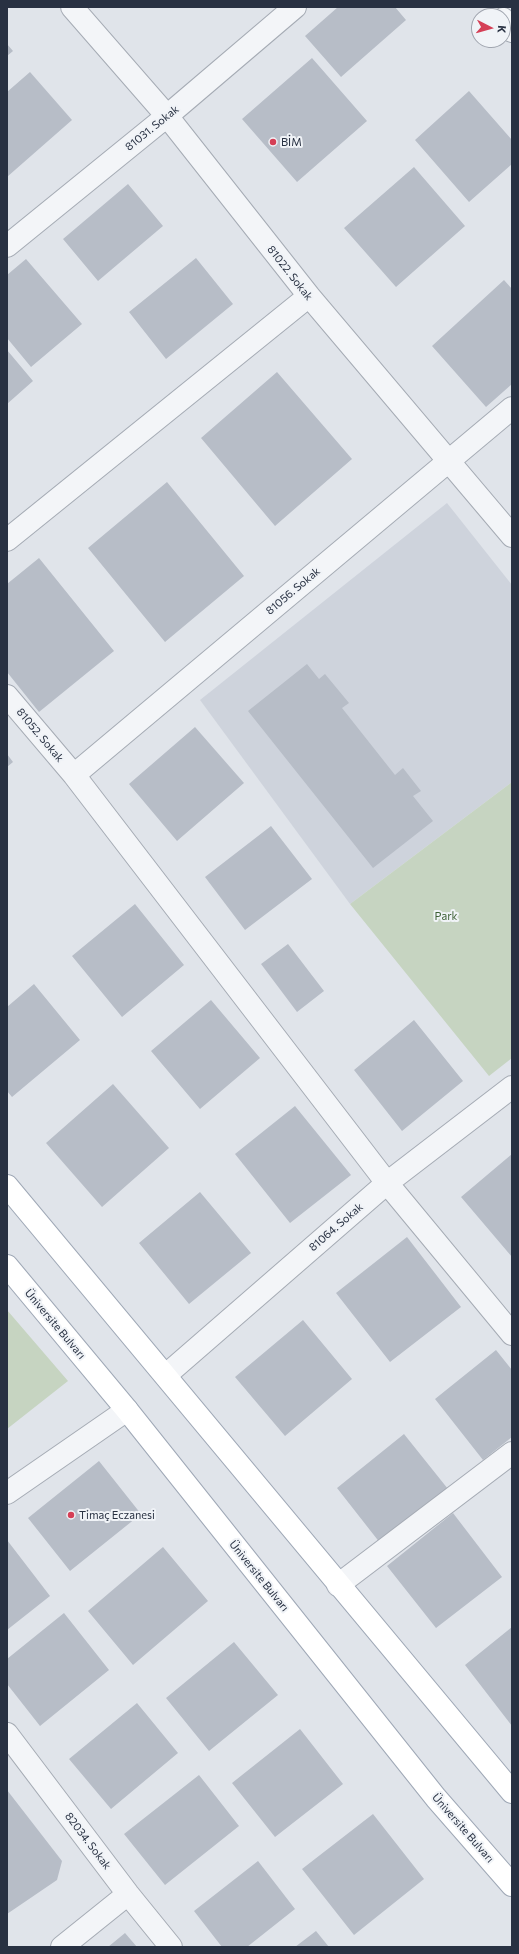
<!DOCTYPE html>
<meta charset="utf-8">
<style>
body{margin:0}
#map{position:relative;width:519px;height:1954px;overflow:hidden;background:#e0e4ea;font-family:Commissioner,sans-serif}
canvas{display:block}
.frame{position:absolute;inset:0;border:8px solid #283142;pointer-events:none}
.north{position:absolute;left:471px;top:8px;width:40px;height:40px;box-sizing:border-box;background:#f0f3f7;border:1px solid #a0a5af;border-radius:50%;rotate:96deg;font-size:11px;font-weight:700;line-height:16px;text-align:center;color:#283142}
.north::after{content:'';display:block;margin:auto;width:14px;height:18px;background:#d53f56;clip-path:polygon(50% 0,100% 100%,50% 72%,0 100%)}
</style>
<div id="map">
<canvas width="519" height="1954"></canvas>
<div class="frame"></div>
<div class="north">K</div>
</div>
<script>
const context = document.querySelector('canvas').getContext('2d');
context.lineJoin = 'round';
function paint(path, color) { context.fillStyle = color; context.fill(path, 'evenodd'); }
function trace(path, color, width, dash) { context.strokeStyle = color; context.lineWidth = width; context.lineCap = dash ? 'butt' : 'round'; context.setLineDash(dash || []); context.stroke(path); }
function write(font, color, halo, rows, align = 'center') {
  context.font = font + ' Commissioner,sans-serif'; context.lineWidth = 4; context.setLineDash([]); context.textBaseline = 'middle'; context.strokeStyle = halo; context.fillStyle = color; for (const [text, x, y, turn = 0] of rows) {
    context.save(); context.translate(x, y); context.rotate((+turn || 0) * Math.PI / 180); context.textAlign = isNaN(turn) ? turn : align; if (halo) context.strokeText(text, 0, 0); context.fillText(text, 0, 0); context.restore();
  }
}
paint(new Path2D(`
 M 447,503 L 512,585 L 512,782 L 350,904 L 200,700 Z`), '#ced3dc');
paint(new Path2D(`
 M 512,782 L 512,1058 L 489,1076 L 350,904 Z
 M 7,1310 L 68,1381 L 7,1429 Z`), '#c6d4c1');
paint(new Path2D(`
 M 338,7 L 395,7 L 406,20 L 341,77 L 305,36 Z
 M 7,44 L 13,51 L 7,56 Z
 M 312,58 L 367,121 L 297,182 L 242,119 Z
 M 30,72 L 72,120 L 7,177 L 7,92 Z
 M 469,91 L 512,140 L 512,164 L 469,202 L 415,140 Z
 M 414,167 L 465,226 L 396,287 L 344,228 Z
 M 128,184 L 163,226 L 98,281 L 63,239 Z
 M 196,258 L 233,304 L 166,359 L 129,312 Z
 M 26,259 L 82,324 L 31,367 L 7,338 L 7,275 Z
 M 504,280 L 512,289 L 512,384 L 486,407 L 432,346 Z
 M 7,350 L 33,381 L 7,404 Z
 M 277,372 L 352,459 L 275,526 L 201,438 Z
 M 167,482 L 244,576 L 165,642 L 88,548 Z
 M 39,558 L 114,651 L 39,712 L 7,672 L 7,584 Z
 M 307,664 L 319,679 L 325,674 L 349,703 L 342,708 L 395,775 L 403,768 L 421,791 L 413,796 L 433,821 L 373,868 L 248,711 Z
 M 195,727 L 244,783 L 177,841 L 129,784 Z
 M 7,754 L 13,762 L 7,767 Z
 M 271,826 L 312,879 L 245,930 L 205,877 Z
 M 135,904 L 184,965 L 122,1017 L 72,956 Z
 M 288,944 L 324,991 L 297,1012 L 261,964 Z
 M 34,984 L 80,1040 L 12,1097 L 7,1091 L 7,1007 Z
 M 211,1000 L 260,1058 L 200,1109 L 151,1051 Z
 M 414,1020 L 463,1081 L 402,1131 L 354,1070 Z
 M 113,1084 L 169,1148 L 102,1207 L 46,1143 Z
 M 295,1106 L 351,1175 L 290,1223 L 235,1154 Z
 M 512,1154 L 512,1257 L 461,1197 Z
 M 200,1192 L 251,1253 L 189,1304 L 139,1243 Z
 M 407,1237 L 461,1307 L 390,1362 L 336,1293 Z
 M 303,1320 L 352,1379 L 285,1436 L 235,1377 Z
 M 496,1350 L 512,1370 L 512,1437 L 483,1460 L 435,1399 Z
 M 404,1434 L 452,1494 L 384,1548 L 337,1488 Z
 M 99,1461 L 141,1514 L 70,1571 L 28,1518 Z
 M 453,1513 L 502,1577 L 436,1628 L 387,1566 Z
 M 7,1540 L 50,1596 L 7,1630 Z
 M 163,1547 L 208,1601 L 133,1665 L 88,1611 Z
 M 64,1613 L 109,1670 L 40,1726 L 7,1684 L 7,1659 Z
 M 512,1627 L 512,1726 L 465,1665 Z
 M 234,1642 L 278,1695 L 209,1751 L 166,1698 Z
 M 137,1703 L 178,1753 L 111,1809 L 69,1759 Z
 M 300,1729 L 343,1784 L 275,1837 L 232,1783 Z
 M 199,1775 L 239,1826 L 165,1885 L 124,1834 Z
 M 7,1790 L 62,1861 L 57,1880 L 7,1914 Z
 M 373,1814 L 424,1879 L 354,1935 L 302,1869 Z
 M 258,1861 L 295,1909 L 247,1947 L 222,1947 L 194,1911 Z
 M 316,1931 L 329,1947 L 295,1947 Z
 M 125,1933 L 137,1947 L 108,1947 Z`), '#b7bdc7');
const minor = new Path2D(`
 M 72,7 L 167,116 L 309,296 L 512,536
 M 503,19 L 512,31
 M 7,246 L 167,116 L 295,7
 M 7,540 L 309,296
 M 7,696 L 74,775 L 387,1183 L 512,1334
 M 74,775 L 512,408
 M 166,1375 L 387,1183 L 512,1087
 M 7,1493 L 127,1410
 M 338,1585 L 512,1453
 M 7,1734 L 128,1894 L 171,1947
 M 62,1947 L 128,1894`);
const major = new Path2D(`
 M 7,1186 L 512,1792
 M 7,1266 L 127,1410 L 436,1798 L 512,1885`);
trace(minor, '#a5abb4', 24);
trace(major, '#9fa8b6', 24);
trace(minor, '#f3f5f8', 22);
trace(major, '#fff', 22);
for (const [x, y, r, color] of [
 [273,142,4,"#d53f56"],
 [71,1515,4,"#d53f56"]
]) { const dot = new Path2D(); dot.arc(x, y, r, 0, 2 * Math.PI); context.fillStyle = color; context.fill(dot); trace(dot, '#f0f3f7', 1.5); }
write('11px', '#283142', '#f0f3f7', [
 ["81031. Sokak",152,128,-39],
 ["81022. Sokak",290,273,52],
 ["81056. Sokak",293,591,-40],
 ["81052. Sokak",40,735,50],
 ["81064. Sokak",336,1227,-41],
 ["Üniversite Bulvarı",55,1324,50],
 ["Üniversite Bulvarı",259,1576,51],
 ["Üniversite Bulvarı",463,1828,49],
 ["82034. Sokak",88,1841,53]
]);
write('11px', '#283142', '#f0f3f7', [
 ["BİM",281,142],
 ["Timaç Eczanesi",79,1515]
], 'left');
write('11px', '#3c5f34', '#f0f3f7', [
 ["Park",446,916]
]);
</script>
